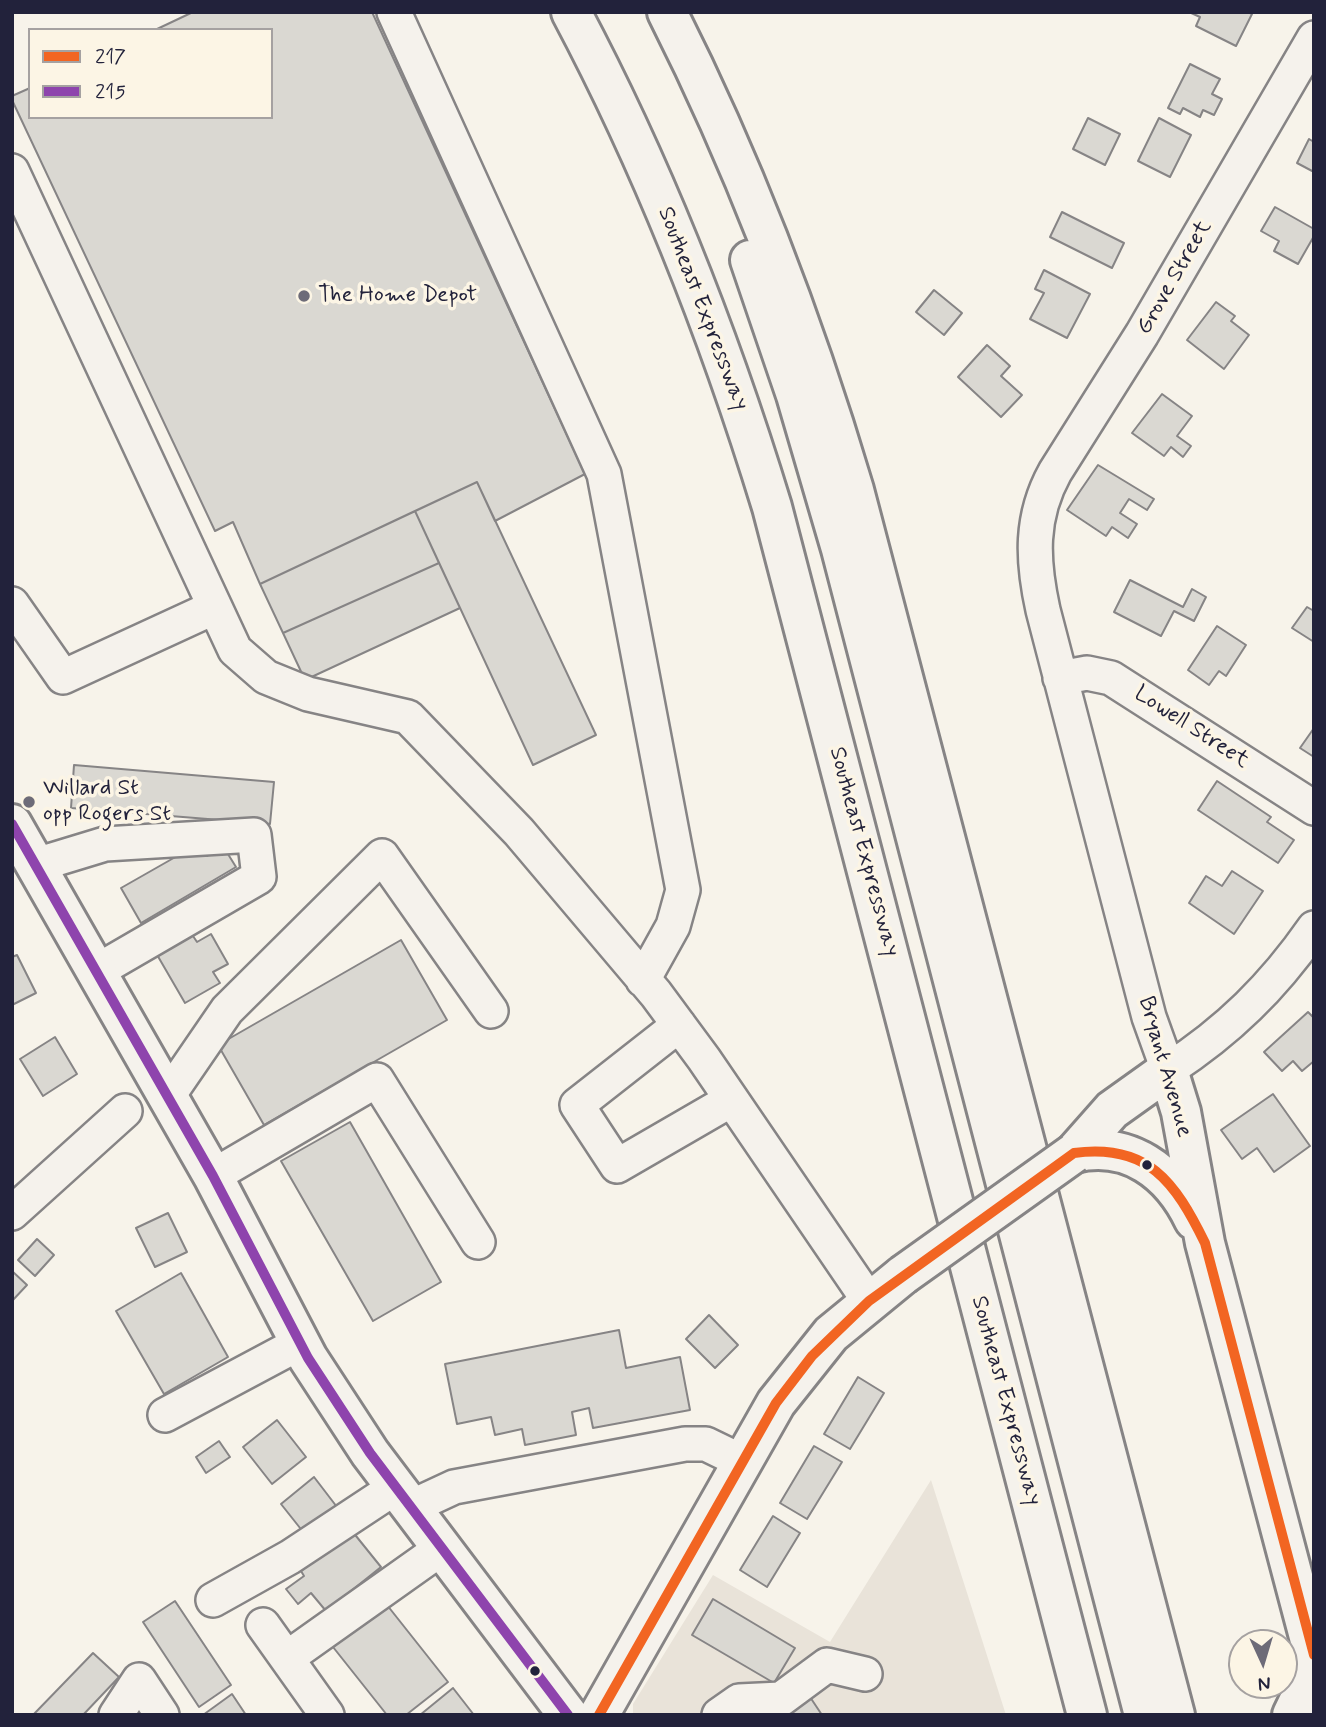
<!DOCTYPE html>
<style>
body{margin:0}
#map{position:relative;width:1326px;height:1727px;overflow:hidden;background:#f7f3ea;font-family:Mynerve,sans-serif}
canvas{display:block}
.frame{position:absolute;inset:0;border:14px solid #22223b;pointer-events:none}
.legend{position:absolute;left:28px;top:28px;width:245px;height:91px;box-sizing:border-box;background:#fcf5e5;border:2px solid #a5a1a1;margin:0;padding:9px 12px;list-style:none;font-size:21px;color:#22223b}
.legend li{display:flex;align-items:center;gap:14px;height:35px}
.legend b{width:35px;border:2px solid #a5a1a1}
.north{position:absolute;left:1228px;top:1629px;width:70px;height:70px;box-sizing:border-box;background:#fcf5e5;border:2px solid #a5a1a1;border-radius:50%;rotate:176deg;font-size:19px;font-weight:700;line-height:28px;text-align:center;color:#22223b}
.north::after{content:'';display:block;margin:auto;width:24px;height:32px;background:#6d6b78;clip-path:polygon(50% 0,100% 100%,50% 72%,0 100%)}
</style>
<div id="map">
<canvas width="1326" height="1727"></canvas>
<div class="frame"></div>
<ul class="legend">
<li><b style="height:9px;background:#f26522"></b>217</li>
<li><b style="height:9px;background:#8e44ad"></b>215</li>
</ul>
<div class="north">N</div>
</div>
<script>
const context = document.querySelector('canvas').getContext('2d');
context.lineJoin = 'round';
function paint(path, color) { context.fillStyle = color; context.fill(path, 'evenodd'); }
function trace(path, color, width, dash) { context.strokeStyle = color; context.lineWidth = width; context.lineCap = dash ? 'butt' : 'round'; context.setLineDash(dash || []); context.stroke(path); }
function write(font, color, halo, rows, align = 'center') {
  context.font = font + ' Mynerve,sans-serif'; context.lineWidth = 7; context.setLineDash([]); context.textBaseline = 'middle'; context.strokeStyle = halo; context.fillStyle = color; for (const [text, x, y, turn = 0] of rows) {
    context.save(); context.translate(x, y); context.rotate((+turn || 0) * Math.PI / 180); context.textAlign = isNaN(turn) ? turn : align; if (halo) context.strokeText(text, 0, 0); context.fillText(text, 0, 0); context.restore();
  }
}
paint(new Path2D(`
 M 931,1480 L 1006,1715 L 633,1715 L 633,1704 L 713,1575 L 830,1642 Z`), '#e9e3d9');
const building = new Path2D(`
 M 193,12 L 372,12 L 585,474 L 495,521 L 477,482 L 260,584 L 233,522 L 215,531 L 12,100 L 12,96 L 30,88 L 30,117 L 271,117 L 271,30 L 155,30 Z
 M 1189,12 L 1248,12 L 1252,14 L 1236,46 L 1196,26 L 1200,17 Z
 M 1190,64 L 1220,79 L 1212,94 L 1222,99 L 1214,115 L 1203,110 L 1200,117 L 1183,108 L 1180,114 L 1168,108 Z
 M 1088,118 L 1120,134 L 1105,165 L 1073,149 Z
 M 1159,118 L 1191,135 L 1170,177 L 1138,161 Z
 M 1309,139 L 1314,142 L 1314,172 L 1297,163 Z
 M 1275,207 L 1314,229 L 1314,236 L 1298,264 L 1274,251 L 1279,241 L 1261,231 Z
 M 1062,212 L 1124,243 L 1112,268 L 1050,237 Z
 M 1044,270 L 1090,294 L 1067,338 L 1030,319 L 1044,293 L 1035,289 Z
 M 934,290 L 962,313 L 944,335 L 916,312 Z
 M 1216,302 L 1235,316 L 1231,321 L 1249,335 L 1224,369 L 1187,340 Z
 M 987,345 L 1010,366 L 1001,376 L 1022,395 L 1001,417 L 958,377 Z
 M 1162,394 L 1192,416 L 1177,436 L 1191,446 L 1183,457 L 1171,447 L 1164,456 L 1132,433 Z
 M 1098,465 L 1154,499 L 1147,510 L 1129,499 L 1120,513 L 1137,524 L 1128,538 L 1112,527 L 1106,536 L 1067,510 Z
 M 477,482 L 596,735 L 533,765 L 415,511 Z
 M 415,511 L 439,563 L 283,633 L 260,584 Z
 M 439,563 L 460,608 L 305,680 L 283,633 Z
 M 1130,580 L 1183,607 L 1192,589 L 1206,597 L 1194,621 L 1174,611 L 1161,636 L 1114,612 Z
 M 1307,607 L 1314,611 L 1314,642 L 1292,628 Z
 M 1217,626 L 1246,645 L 1226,676 L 1219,671 L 1209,685 L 1188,670 Z
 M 1314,728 L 1314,757 L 1300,748 Z
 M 74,765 L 274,782 L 270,824 L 71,808 Z
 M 1217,781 L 1271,817 L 1267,822 L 1294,840 L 1278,863 L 1198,810 Z
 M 200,843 L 207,856 L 223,846 L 236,867 L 141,923 L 121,888 Z
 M 1232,871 L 1263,891 L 1234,934 L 1189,903 L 1206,876 L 1222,886 Z
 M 191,933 L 197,942 L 211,934 L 228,964 L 213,972 L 220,983 L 185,1003 L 156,953 Z
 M 401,940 L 447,1020 L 264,1125 L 218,1045 Z
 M 17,955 L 36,993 L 12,1005 L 12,957 Z
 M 1308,1012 L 1314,1018 L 1314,1061 L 1302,1071 L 1293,1061 L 1282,1071 L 1264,1052 Z
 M 55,1037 L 77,1074 L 43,1096 L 20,1059 Z
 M 1273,1094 L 1310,1146 L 1274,1172 L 1257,1148 L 1242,1159 L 1221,1130 Z
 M 350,1122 L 441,1282 L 373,1321 L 281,1161 Z
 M 168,1213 L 187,1252 L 155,1267 L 136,1228 Z
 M 37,1239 L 54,1255 L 35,1276 L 18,1260 Z
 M 12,1271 L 27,1285 L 12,1301 Z
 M 181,1273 L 228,1357 L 164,1394 L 116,1311 Z
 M 709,1315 L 738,1345 L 715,1368 L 686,1339 Z
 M 619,1330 L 626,1368 L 680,1357 L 690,1410 L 593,1428 L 589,1408 L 572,1412 L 576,1435 L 525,1445 L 522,1429 L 495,1435 L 491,1417 L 457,1424 L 445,1364 Z
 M 858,1377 L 884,1393 L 850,1449 L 824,1434 Z
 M 277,1420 L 306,1457 L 272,1484 L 243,1447 Z
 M 219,1441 L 230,1457 L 206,1473 L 196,1457 Z
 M 814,1446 L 842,1462 L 807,1519 L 780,1503 Z
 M 314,1477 L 337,1507 L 304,1533 L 281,1504 Z
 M 773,1516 L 800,1533 L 767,1587 L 740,1570 Z
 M 352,1531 L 381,1567 L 326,1611 L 311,1593 L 298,1604 L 286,1589 L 304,1576 L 301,1571 Z
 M 713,1599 L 795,1648 L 774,1683 L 692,1635 Z
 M 175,1601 L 231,1685 L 199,1707 L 143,1622 Z
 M 387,1605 L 448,1682 L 406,1715 L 387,1715 L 333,1647 Z
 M 93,1653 L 119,1677 L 83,1715 L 33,1715 Z
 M 453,1688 L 474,1715 L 420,1715 Z
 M 232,1694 L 246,1715 L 203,1715 Z
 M 810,1697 L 822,1715 L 791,1715 L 788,1711 Z`);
paint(building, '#dad8d2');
trace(building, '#868485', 2);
const minor = new Path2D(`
 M 394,12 L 604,474 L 683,890 L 673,926 L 643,980
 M 1314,38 L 1142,334 L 1055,472 C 1030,517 1032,560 1043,610 L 1149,1017 L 1168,1070 C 1228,1031 1273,987 1314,928
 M 12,171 L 235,650 L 266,677 L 308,694 L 408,717 L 519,832 L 656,994 L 704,1059 L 869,1301
 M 12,604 L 63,677 L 215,607
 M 1060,678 L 1087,673 L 1111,678 L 1314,808
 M 36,865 L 105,844 L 254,835 L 259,877 L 97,971
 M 679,1025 L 577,1105 L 617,1166 L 731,1100
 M 168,1096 L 227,1010 L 382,856 L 491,1011
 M 213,1176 L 377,1080 L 478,1242
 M 12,1213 L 125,1111
 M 165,1415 L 300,1343
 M 411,1507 L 454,1487 L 685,1444 L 706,1444 L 741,1461
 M 213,1600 L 290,1557 L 396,1487
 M 263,1625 L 327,1715
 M 287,1658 L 442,1548
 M 116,1715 L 139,1680 L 162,1715
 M 719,1715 L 739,1701 L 781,1699 L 827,1665 L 865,1674`);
const major = new Path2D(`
 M 12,824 L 213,1176 L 308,1358 L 370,1453 L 568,1715
 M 1074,1153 L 1112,1110 L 1168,1070 L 1181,1112 L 1205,1243 L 1314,1656
 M 1074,1153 C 1129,1140 1171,1172 1194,1220
 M 599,1715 L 776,1403 L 831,1334 L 903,1275
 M 1292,1715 L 1306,1686 L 1310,1641`);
const highway = new Path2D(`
 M 571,12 C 655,170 720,337 772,507 L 1087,1715
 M 667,12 C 745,166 805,325 854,490 L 1175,1715
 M 750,260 L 796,395 L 841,549 L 1144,1715`);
trace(minor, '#868485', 38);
trace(major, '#868485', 44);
trace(highway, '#868485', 44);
trace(minor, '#f5f2ec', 33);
trace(major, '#f5f2ec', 38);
trace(highway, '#f5f2ec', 38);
const majorBridge = new Path2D(`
 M 903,1275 L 1074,1153`);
trace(majorBridge, '#868485', 44, []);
trace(majorBridge, '#f5f2ec', 38);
trace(new Path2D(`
 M 599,1715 L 776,1403 L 812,1356 L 869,1301 L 1074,1153 C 1148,1143 1175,1182 1205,1243 L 1314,1655`), '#f26522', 10);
trace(new Path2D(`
 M 12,824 L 213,1176 L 308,1358 L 370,1453 L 568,1715`), '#8e44ad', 10);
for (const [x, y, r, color] of [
 [304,296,7,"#6d6b78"],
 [29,802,7,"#6d6b78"],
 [1147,1165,6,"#22223b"],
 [535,1671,6,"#22223b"]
]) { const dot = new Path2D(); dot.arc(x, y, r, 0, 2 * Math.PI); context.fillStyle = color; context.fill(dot); trace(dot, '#fcf5e5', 2.5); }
write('23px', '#22223b', '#fcf5e5', [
 ["Grove Street",1175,278,-60],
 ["Southeast Expressway",702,309,69],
 ["Lowell Street",1191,728,33],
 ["Southeast Expressway",863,852,75],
 ["Bryant Avenue",1164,1067,74],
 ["Southeast Expressway",1005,1401,75]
]);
write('23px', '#22223b', '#fcf5e5', [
 ["The Home Depot",318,296],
 ["Willard St",43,789],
 ["opp Rogers St",43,815]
], 'left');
</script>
